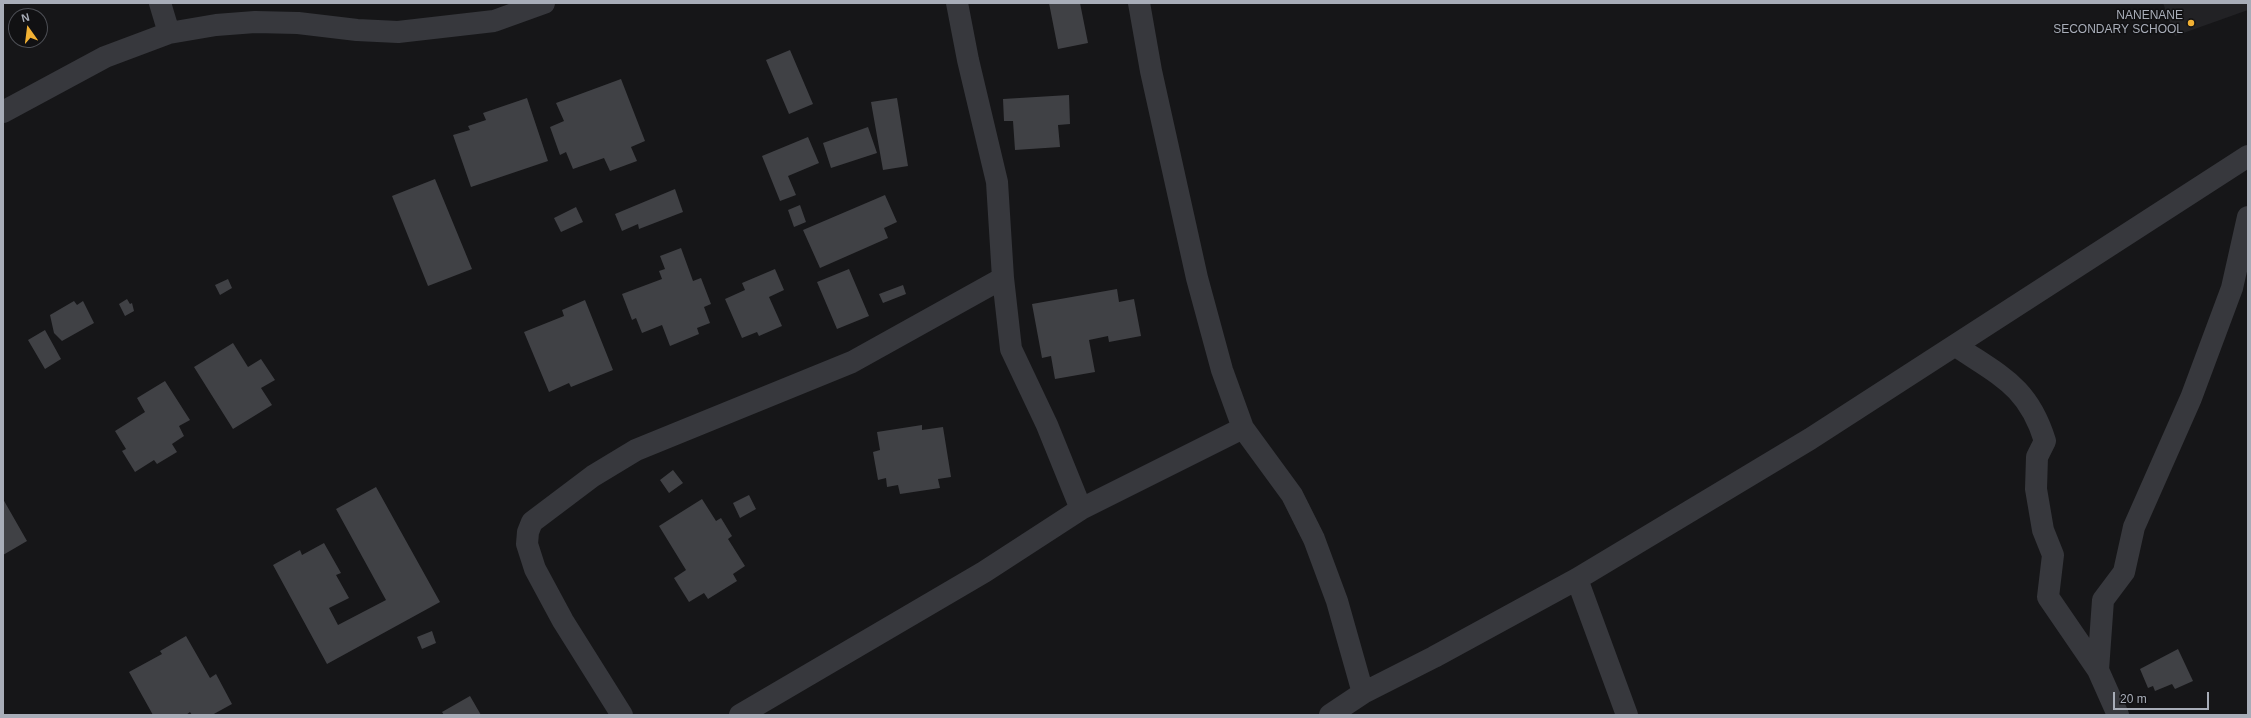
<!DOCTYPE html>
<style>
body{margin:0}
#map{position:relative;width:2251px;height:718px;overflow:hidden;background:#161618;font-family:Arial,sans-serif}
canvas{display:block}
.frame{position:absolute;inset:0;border:4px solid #a8adb8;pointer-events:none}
.north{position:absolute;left:8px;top:8px;width:40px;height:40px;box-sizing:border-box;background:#111113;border:1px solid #4d4f55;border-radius:50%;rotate:346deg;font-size:11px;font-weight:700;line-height:16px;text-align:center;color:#a8adb8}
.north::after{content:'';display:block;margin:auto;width:14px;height:18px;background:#f2b134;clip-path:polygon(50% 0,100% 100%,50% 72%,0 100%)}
.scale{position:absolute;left:2113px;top:692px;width:96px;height:18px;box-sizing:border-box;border:2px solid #a8adb8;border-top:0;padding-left:5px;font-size:12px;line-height:14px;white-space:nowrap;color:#a8adb8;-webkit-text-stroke:3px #111113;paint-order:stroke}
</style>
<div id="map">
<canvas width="2251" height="718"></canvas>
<div class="frame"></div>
<div class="north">N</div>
<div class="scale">20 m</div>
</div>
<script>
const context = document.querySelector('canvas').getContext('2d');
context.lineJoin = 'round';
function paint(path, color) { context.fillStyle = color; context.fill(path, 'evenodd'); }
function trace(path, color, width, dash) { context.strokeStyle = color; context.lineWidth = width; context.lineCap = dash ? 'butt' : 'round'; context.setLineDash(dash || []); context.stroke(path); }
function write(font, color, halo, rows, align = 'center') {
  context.font = font + ' Arial,sans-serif'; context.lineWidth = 3; context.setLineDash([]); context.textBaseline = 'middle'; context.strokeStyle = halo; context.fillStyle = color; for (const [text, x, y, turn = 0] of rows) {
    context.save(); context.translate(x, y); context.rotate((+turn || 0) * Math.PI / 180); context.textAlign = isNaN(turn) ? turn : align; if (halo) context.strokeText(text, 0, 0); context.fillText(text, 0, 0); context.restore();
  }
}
paint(new Path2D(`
 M 2163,3 L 2248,3 L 2248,10 L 2175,36 Z`), '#222225');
paint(new Path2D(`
 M 1049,3 L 1080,3 L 1088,43 L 1058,49 Z
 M 790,50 L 813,104 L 789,114 L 766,60 Z
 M 621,79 L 645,141 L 631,147 L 637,161 L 610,171 L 604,158 L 573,169 L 566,152 L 560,155 L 550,127 L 564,121 L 556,103 Z
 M 1069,95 L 1070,124 L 1058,125 L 1060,147 L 1015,150 L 1013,121 L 1004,121 L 1003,99 Z
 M 527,98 L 548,161 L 471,187 L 453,135 L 470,130 L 468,126 L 486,120 L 483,113 Z
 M 897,98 L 908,166 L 883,170 L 871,102 Z
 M 868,127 L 877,153 L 831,168 L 823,143 Z
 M 808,137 L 819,163 L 788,176 L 796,195 L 780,201 L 762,156 Z
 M 435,179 L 472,269 L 428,286 L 392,196 Z
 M 675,189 L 683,212 L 639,229 L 638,224 L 622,231 L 615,214 Z
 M 885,195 L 897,222 L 884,228 L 888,238 L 820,268 L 803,230 Z
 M 800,205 L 806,222 L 794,227 L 788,210 Z
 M 576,207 L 583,222 L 561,232 L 554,218 Z
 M 681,248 L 693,281 L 701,278 L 711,304 L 704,307 L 710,323 L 697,328 L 699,334 L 670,346 L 662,325 L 642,333 L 636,318 L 632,320 L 622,294 L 662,279 L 659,271 L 665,269 L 660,256 Z
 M 775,269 L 784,290 L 769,297 L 782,326 L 759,336 L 757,332 L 742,338 L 725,299 L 745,290 L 742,283 Z
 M 849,269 L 869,316 L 837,329 L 817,282 Z
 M 228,279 L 232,288 L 220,295 L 215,285 Z
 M 903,285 L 906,294 L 883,303 L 879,294 Z
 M 1117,289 L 1119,302 L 1134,299 L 1141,336 L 1109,342 L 1108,336 L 1089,340 L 1095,372 L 1055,379 L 1051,356 L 1042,358 L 1032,304 Z
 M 127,299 L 130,304 L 132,303 L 134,311 L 125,316 L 119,304 Z
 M 585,300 L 613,370 L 571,387 L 569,383 L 549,392 L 524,332 L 564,316 L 562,310 Z
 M 74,301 L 77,305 L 83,301 L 94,323 L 62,341 L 54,333 L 50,315 Z
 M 45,330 L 61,359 L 45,369 L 28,340 Z
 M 233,343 L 248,367 L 261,359 L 275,380 L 261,388 L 272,405 L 233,429 L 194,367 Z
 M 165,381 L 190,420 L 179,426 L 184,436 L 172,444 L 177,452 L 157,464 L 154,460 L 135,472 L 122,451 L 126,449 L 115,431 L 145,412 L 137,398 Z
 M 922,425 L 922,430 L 943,427 L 951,477 L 938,479 L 940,488 L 900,494 L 898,485 L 887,487 L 886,478 L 878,480 L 873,452 L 880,450 L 877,432 Z
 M 673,470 L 683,483 L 669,493 L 660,480 Z
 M 376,487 L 440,602 L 327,664 L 273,565 L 300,550 L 302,555 L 324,543 L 341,573 L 336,575 L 349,598 L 329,608 L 338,625 L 386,600 L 336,509 Z
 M 749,495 L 756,509 L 740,518 L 733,503 Z
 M 3,499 L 27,541 L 3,555 Z
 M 702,499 L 716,521 L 721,518 L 732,536 L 728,539 L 745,566 L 733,574 L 737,581 L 708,599 L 704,593 L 689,602 L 674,578 L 686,570 L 659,526 Z
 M 432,631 L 436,643 L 422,649 L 417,637 Z
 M 186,636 L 210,678 L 216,674 L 232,704 L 212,715 L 192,715 L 190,712 L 186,715 L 153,715 L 129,672 L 162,654 L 160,651 Z
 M 2178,649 L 2193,681 L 2175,689 L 2172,684 L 2155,691 L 2153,686 L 2148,688 L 2140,669 Z
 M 470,696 L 481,715 L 444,715 L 442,712 Z`), '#404145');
trace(new Path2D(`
 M 160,3 L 169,33
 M 957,3 L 968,60 L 997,182 L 1003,278 L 1011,349 L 1047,425 L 1081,509
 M 1139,3 L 1151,71 L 1197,278 L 1222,370 L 1243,428 L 1292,495 L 1314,539 L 1337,601 L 1363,693
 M 3,112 L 105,57 L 169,33 L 216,25 L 255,22 L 298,23 L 357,30 L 398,32 L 494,21 L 544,3
 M 1956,346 C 2000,376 2028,386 2045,441 L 2037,457 L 2036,489 L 2043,530 L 2053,555 L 2048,597 L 2098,670
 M 1577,579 L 1627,715
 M 622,715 L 563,621 L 535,569 L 527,544 L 528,532 L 532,522 L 593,476 L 636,450 L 852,362 L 1003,278
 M 740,715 L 984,572 L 1081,509 L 1243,428
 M 1330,715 L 1363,693 L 1434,657 L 1577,579 L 1810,439 L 2248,156
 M 2118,715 L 2098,670 L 2103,600 L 2124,572 L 2134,527 L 2191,398 L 2232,288 L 2248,217`), '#37383d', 22);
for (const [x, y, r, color] of [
 [2191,23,4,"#f2b134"]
]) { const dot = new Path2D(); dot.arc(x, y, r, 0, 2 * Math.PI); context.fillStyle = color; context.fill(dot); trace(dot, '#111113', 1.5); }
write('12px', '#a8adb8', '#111113', [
 ["NANENANE",2183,16],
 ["SECONDARY SCHOOL",2183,30]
], 'right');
</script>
